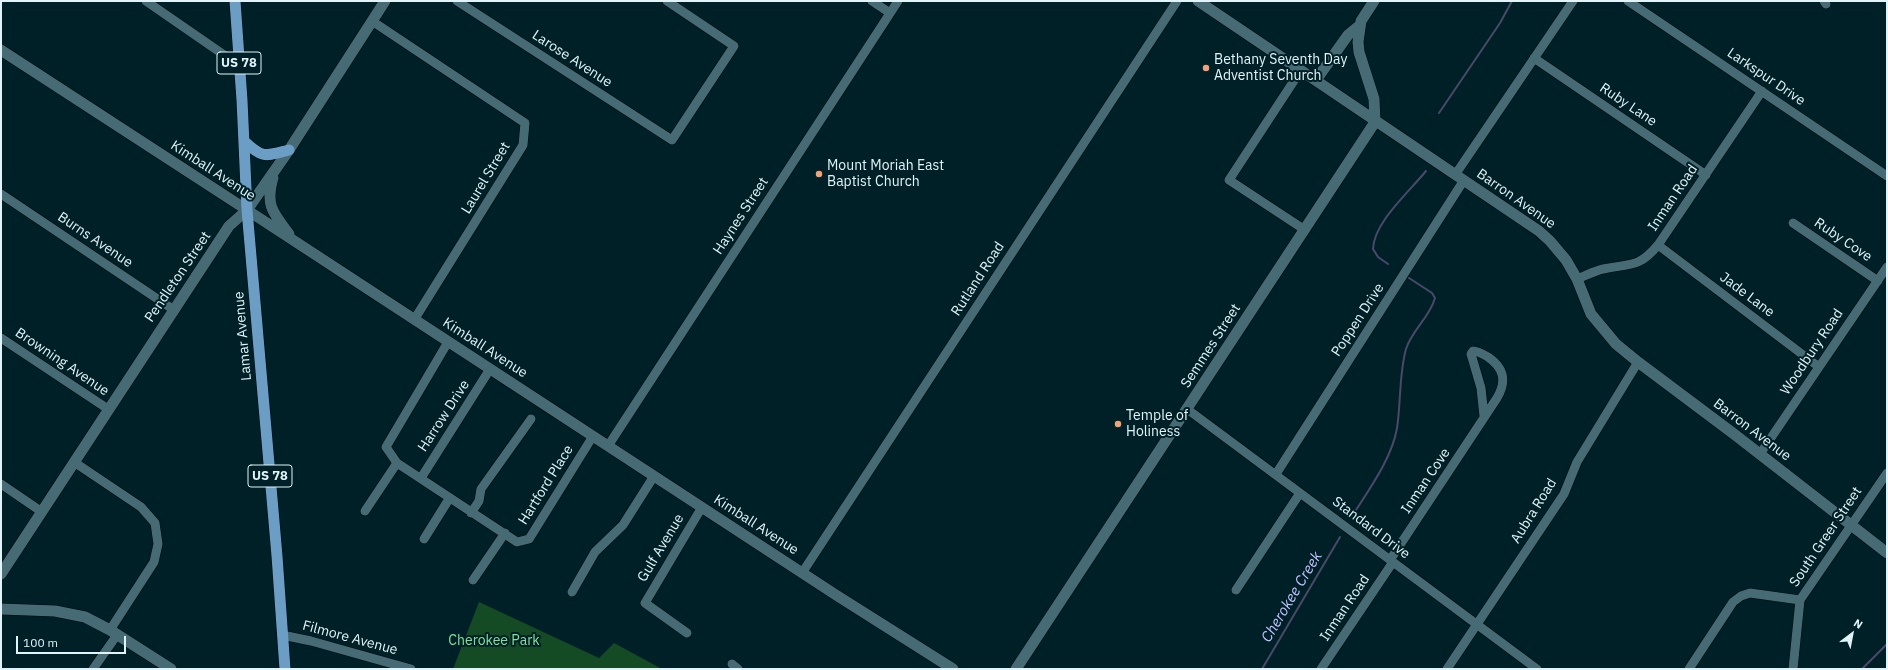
<!DOCTYPE html>
<style>
body{margin:0}
#map{position:relative;width:1888px;height:670px;overflow:hidden;background:#002028;font-family:"IBM Plex Sans",sans-serif}
canvas{display:block}
.frame{position:absolute;inset:0;border:2px solid #e1f4f9;pointer-events:none}
.north{position:absolute;left:1832px;top:614px;width:40px;height:40px;-webkit-text-stroke:3px #002028;paint-order:stroke;rotate:32deg;font-size:11px;font-weight:700;line-height:16px;text-align:center;color:#e1f4f9}
.north::after{content:'';display:block;margin:auto;width:14px;height:18px;background:#e1f4f9;clip-path:polygon(50% 0,100% 100%,50% 72%,0 100%)}
.scale{position:absolute;left:16px;top:636px;width:110px;height:18px;box-sizing:border-box;border:2px solid #e1f4f9;border-top:0;padding-left:5px;font-size:12px;line-height:14px;white-space:nowrap;color:#e1f4f9;-webkit-text-stroke:3px #002028;paint-order:stroke}
</style>
<div id="map">
<canvas width="1888" height="670"></canvas>
<div class="frame"></div>
<div class="north">N</div>
<div class="scale">100 m</div>
</div>
<script>
const context = document.querySelector('canvas').getContext('2d');
context.lineJoin = 'round';
function paint(path, color) { context.fillStyle = color; context.fill(path, 'evenodd'); }
function trace(path, color, width, dash) { context.strokeStyle = color; context.lineWidth = width; context.lineCap = dash ? 'butt' : 'round'; context.setLineDash(dash || []); context.stroke(path); }
function write(font, color, halo, rows, align = 'center') {
  context.font = font + ' "IBM Plex Sans",sans-serif'; context.lineWidth = 4; context.setLineDash([]); context.textBaseline = 'middle'; context.strokeStyle = halo; context.fillStyle = color; for (const [text, x, y, turn = 0] of rows) {
    context.save(); context.translate(x, y); context.rotate((+turn || 0) * Math.PI / 180); context.textAlign = isNaN(turn) ? turn : align; if (halo) context.strokeText(text, 0, 0); context.fillText(text, 0, 0); context.restore();
  }
}
paint(new Path2D(`
 M 479,602 L 599,658 L 614,643 L 662,669 L 453,669 Z`), '#154b24');
trace(new Path2D(`
 M 1439,113 L 1500,23 L 1512,1
 M 1388,264 L 1378,257 L 1373,249 C 1374,222 1409,192 1426,171
 M 1351,518 C 1367,492 1392,459 1397,428 C 1401,402 1399,374 1406,349 C 1412,330 1430,317 1435,298 L 1432,293 L 1409,278
 M 1262,669 L 1340,537
 M 1862,669 L 1887,644`), '#494968', 2);
const minor = new Path2D(`
 M 146,1 L 240,66
 M 457,1 L 672,140 L 734,46 L 667,1
 M 872,1 L 890,13
 M 1628,1 L 1887,176
 M 1824,1 L 1826,4
 M 372,21 L 525,123 L 523,145 L 414,320
 M 1534,58 L 1706,175
 M 1301,70 L 1229,180 L 1305,230
 M 1455,175 L 1573,1
 M 1,194 L 174,310
 M 1793,223 L 1878,281
 M 1658,245 L 1819,367
 M 1577,279 C 1585,276 1594,271 1603,269 C 1630,263 1638,269 1658,245 L 1762,91
 M 1,338 L 108,409
 M 448,342 L 386,447 L 397,463 L 517,542 L 529,539 L 593,436
 M 1187,409 L 1537,669
 M 608,446 L 898,1
 M 1760,454 L 1887,267
 M 74,462 L 141,507 L 155,523 L 158,544 L 154,562 L 110,630
 M 1276,474 L 1464,180
 M 421,478 L 490,369
 M 1,484 L 42,512
 M 365,511 L 397,463
 M 471,513 L 479,501 L 481,489 L 531,419
 M 424,539 L 449,499
 M 1390,560 L 1497,398 C 1507,381 1504,368 1488,357 C 1483,354 1478,351 1473,351 L 1471,354 L 1481,388 L 1484,416
 M 802,573 L 1177,1
 M 473,580 L 505,533
 M 1236,590 L 1300,493
 M 572,592 L 595,552 L 623,525 L 654,476
 M 687,633 L 645,603 L 702,507
 M 282,635 L 311,641 L 411,669
 M 732,664 L 738,669
 M 93,669 L 117,635
 M 1321,669 L 1393,562
 M 1447,669 L 1564,494 L 1577,462 L 1638,362
 M 1689,669 L 1733,602 L 1741,596 L 1750,593 L 1800,600
 M 1793,669 L 1800,600 L 1887,473`);
const tertiary = new Path2D(`
 M 1,50 L 247,210
 M 1,609 L 55,611 L 85,617 L 110,630 L 171,669`);
const secondary = new Path2D(`
 M 1198,1 L 1539,231 L 1550,241 L 1566,260 L 1577,279 L 1591,314 L 1616,344 L 1638,362 L 1734,434 L 1887,553
 M 1316,80 L 1348,35 L 1359,26
 M 273,178 C 265,205 273,213 289,234
 M 247,210 L 836,595 L 953,669
 M 1,574 L 229,226 L 247,210 L 289,150 L 385,1
 M 1016,669 L 1375,122 L 1374,99 L 1359,52 L 1358,42 L 1361,21 L 1374,1`);
const primary = new Path2D(`
 M 235,1 L 242,100 L 247,210 L 277,556 L 285,669
 M 244,141 C 263,159 265,156 289,150`);
trace(minor, '#00090e', 10);
trace(tertiary, '#00090e', 12);
trace(secondary, '#00090e', 12);
trace(primary, '#00090e', 12);
trace(minor, '#476b74', 9);
trace(tertiary, '#476b74', 11);
trace(secondary, '#476b74', 11);
trace(primary, '#6c9dc4', 11);
for (const [x, y, r, color] of [
 [1206,68,4,"#f0a378"],
 [819,174,4,"#f0a378"],
 [1118,424,4,"#f0a378"]
]) { const dot = new Path2D(); dot.arc(x, y, r, 0, 2 * Math.PI); context.fillStyle = color; context.fill(dot); trace(dot, '#002028', 1.5); }
for (const [x, y, w] of [
 [239,63,44],
 [270,476,44]
]) { const box = new Path2D(); box.roundRect(x - w / 2, y - 11, w, 22, 3); context.fillStyle = '#002028'; context.fill(box); trace(box, '#e1f4f9', 1); }
write('bold 13px', '#e1f4f9', null, [
 ["US 78",239,63],
 ["US 78",270,476]
]);
write('14px', '#e1f4f9', '#002028', [
 ["Larose Avenue",572,59,33],
 ["Larkspur Drive",1766,77,34],
 ["Ruby Lane",1628,105,34],
 ["Kimball Avenue",213,171,33],
 ["Laurel Street",486,178,-59],
 ["Inman Road",1673,198,-56],
 ["Barron Avenue",1516,199,35],
 ["Haynes Street",741,216,-57],
 ["Burns Avenue",95,240,34],
 ["Ruby Cove",1843,240,34],
 ["Pendleton Street",178,277,-56],
 ["Rutland Road",978,279,-57],
 ["Jade Lane",1747,295,37],
 ["Poppen Drive",1358,320,-57],
 ["Lamar Avenue",243,336,-95],
 ["Semmes Street",1211,346,-57],
 ["Kimball Avenue",485,348,33],
 ["Woodbury Road",1812,352,-56],
 ["Browning Avenue",62,362,34],
 ["Harrow Drive",444,416,-57],
 ["Barron Avenue",1752,430,37],
 ["Inman Cove",1426,481,-56],
 ["Hartford Place",546,485,-58],
 ["Aubra Road",1534,511,-58],
 ["Kimball Avenue",756,525,33],
 ["Standard Drive",1371,528,37],
 ["South Greer Street",1826,537,-56],
 ["Gulf Avenue",661,548,-59],
 ["Inman Road",1345,608,-56],
 ["Filmore Avenue",350,638,15]
]);
write('14px', '#e1f4f9', '#002028', [
 ["Bethany Seventh Day",1214,60],
 ["Adventist Church",1214,76],
 ["Mount Moriah East",827,166],
 ["Baptist Church",827,182],
 ["Temple of",1126,416],
 ["Holiness",1126,432]
], 'left');
write('14px', '#83e197', '#002028', [
 ["Cherokee Park",494,641]
]);
write('italic 15px', '#c1c3fe', '#002028', [
 ["Cherokee Creek",1292,597,-59]
]);
</script>
